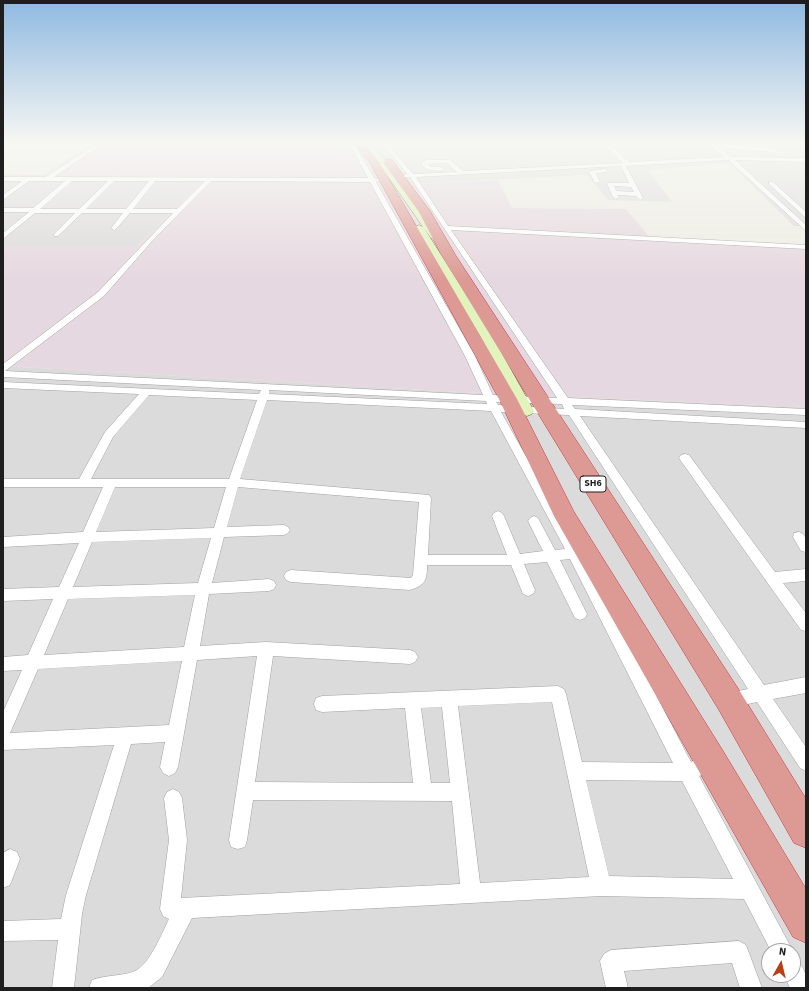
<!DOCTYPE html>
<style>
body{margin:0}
#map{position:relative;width:809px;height:991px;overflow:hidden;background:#eeede5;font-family:"Source Sans 3",sans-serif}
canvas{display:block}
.frame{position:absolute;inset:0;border:4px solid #1e1e1e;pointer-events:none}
.north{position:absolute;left:761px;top:943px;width:40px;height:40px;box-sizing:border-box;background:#fff;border:1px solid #a5a5a5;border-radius:50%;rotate:8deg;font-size:11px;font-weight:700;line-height:16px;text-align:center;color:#1e1e1e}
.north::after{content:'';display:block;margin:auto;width:14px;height:18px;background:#b83f14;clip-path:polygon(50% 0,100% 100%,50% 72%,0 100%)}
</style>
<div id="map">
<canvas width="809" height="991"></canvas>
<div class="frame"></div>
<div class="north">N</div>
</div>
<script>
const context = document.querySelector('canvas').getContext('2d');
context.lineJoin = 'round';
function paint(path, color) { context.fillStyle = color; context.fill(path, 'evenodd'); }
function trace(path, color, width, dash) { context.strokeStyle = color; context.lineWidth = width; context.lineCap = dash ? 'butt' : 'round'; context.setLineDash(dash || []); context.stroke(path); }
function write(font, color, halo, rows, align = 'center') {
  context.font = font + ' "Source Sans 3",sans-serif'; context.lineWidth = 3.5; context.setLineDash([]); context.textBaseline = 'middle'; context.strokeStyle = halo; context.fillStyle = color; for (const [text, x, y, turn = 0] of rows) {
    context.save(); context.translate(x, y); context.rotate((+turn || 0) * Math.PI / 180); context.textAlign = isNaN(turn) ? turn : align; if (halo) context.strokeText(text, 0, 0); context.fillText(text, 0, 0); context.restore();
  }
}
paint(new Path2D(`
 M 94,142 L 109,142 L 61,175 L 206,177 L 137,246 L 3,246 L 3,174 L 43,175 Z
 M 343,142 L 493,142 L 507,143 L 507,142 L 806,143 L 806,226 L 794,226 L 729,163 L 648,170 L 672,202 L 608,200 L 587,175 L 369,186 Z
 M 3,366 L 478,393 L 806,407 L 806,988 L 3,988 ZM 769,951 L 793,951 L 793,975 L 769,975 Z`), '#dcdbdb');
paint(new Path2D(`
 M 109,142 L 343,142 L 369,186 L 498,180 L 512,208 L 626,209 L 652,240 L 806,247 L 806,407 L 478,393 L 3,366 L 3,246 L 137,246 L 206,177 L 60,175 Z`), '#e6d8e0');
const street = new Path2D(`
 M 99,142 L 105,142 L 54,177 L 368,178 L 354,152 L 345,142 L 350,142 L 359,152 L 374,178 L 380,180 L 376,182 L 475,356 L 493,395 L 557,398 L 410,177 L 404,177 L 404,175 L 407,174 L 382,142 L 386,142 L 413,174 L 457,172 L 447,163 L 428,164 L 431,167 L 441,167 L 444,169 L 441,171 L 428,170 L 421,164 L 426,160 L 450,160 L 463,171 L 623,163 L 605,145 L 534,144 L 532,142 L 607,142 L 629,162 L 725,157 L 706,142 L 711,142 L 731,157 L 806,158 L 806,162 L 735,160 L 806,225 L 806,231 L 728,160 L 626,166 L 643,198 L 640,200 L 636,196 L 618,195 L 619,197 L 616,199 L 613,197 L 607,184 L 608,183 L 629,183 L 621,166 L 416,177 L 448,226 L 806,245 L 806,249 L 451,230 L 568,398 L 806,409 L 806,415 L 572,405 L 575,409 L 806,422 L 806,428 L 580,416 L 764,685 L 806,677 L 806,693 L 773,699 L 806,747 L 806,771 L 800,768 L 757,702 L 729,708 L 723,706 L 721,700 L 723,694 L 748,689 L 569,415 L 501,412 L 599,586 L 691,762 L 712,753 L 718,756 L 721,762 L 718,768 L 699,776 L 793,951 L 771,951 L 744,899 L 601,896 L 192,918 L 162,977 L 148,988 L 89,988 L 92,980 C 105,975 125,976 135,971 C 150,964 162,933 169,919 L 163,916 L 160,909 L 169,840 L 164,798 L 167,792 L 173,789 L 179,792 L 182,798 L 187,840 L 181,898 L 460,884 L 452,801 L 253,800 L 247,840 L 245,847 L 238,849 L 231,847 L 229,840 L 257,656 L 197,660 L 178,767 L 175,773 L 169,776 L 163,773 L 160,767 L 165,742 L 131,744 L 86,895 L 82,914 L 74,988 L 52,988 L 58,940 L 3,941 L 3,921 L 61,919 L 66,895 L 114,745 L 3,750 L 3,712 L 22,670 L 3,671 L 3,657 L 28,655 L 53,599 L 3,601 L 3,589 L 59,587 L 79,543 L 3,547 L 3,537 L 83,532 L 103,487 L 3,487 L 3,479 L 79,479 L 105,432 L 139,394 L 3,388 L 3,382 L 259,394 L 261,390 L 3,377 L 3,364 L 98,292 L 173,213 L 130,213 L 116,229 L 114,230 L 111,228 L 123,213 L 82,213 L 58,236 L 54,236 L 54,234 L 75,213 L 35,213 L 3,239 L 3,233 L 29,212 L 3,212 L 3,208 L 33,208 L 65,181 L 29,181 L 3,200 L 3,195 L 22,181 L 3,181 L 3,177 L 46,177 ZM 72,181 L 108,181 L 79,209 L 40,209 ZM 114,181 L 149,181 L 126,209 L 86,209 ZM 155,181 L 205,181 L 177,209 L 133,209 ZM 211,181 L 370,182 L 465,356 L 483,395 L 5,371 L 104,296 L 153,240 ZM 614,186 L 631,187 L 634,192 L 616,191 ZM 269,390 L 486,401 L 487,404 L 269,394 ZM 149,395 L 257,400 L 229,479 L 91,479 L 113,437 ZM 267,400 L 491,411 L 565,549 L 555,550 L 538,518 L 534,516 L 530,518 L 528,521 L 543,551 L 520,554 L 504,516 L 502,513 L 498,511 L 494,513 L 492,516 L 507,555 L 428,555 L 431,498 L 429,495 L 240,479 ZM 496,402 L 562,404 L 564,409 L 498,405 ZM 115,487 L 226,487 L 214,528 L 96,532 ZM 238,487 L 419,502 L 413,575 L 411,578 L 291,570 L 286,572 L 284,576 L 286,580 L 291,582 L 410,590 C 425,585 427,581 427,565 L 511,565 L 523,594 L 528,596 L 533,594 L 535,590 L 524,564 L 547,562 L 575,618 L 580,620 L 585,618 L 587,614 L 560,560 L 570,559 L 673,763 L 582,762 L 566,694 L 564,689 L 558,686 L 322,696 L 316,698 L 314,704 L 316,710 L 322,712 L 405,708 L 413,783 L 255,782 L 273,656 L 410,664 L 415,662 L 418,657 L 415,652 L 410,650 L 266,642 L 200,646 L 209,594 L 269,591 L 274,589 L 276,585 L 274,581 L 269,579 L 212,583 L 224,537 L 284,535 L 288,533 L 290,530 L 288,527 L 284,525 L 227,527 ZM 211,538 L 198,583 L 73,587 L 92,542 ZM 195,595 L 184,647 L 44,655 L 68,599 ZM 182,661 L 169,725 L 10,733 L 38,669 ZM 552,702 L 589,877 L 480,883 L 458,706 ZM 442,707 L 450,783 L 431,783 L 421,708 ZM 586,780 L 682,781 L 733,879 L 609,876 Z
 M 725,145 L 755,146 L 786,152 L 783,154 L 755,150 L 723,148 L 722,147 Z
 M 605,169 L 608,171 L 607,172 L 596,173 L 600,182 L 595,183 L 589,172 L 590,171 Z
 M 769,182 L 773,182 L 806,212 L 806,218 L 769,184 Z
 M 685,454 L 689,455 L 775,572 L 806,569 L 806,581 L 783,583 L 806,613 L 806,631 L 801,630 L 681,461 L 679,458 L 681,455 Z
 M 799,532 C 808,535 806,544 806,552 L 801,551 L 793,537 L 794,533 Z
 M 10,849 L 17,852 L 20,859 L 10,885 L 3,888 L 3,853 Z
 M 739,941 L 746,945 L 762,988 L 740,988 L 732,963 L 624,971 L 628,988 L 606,988 L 600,961 L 604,954 L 611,950 Z
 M 793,960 C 806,966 806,975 806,988 L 790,988 L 784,975 L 793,975 Z`);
const secondary = new Path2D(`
 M 364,142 L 370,142 L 386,160 L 439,236 L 434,239 L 431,238 L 424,228 L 491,334 L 534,411 L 532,414 L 527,416 L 522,414 L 520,411 L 479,334 L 414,228 L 419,225 L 423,227 Z`);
const highway = new Path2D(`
 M 353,142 L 362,142 L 379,162 L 517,399 L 574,512 L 723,751 L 806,889 L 806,943 L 793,937 L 554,516 L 499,399 L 370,163 Z
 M 388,159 L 392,160 L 430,211 L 456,256 L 739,690 L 806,799 L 806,848 L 794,843 L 719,710 L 442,256 L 419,212 L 383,162 Z`);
trace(street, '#a2a2a2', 1);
trace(secondary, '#496a10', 1);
trace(highway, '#c83642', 1);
paint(street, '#fff');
paint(secondary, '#e2f3be');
paint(highway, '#dd9a94');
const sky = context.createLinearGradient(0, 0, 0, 280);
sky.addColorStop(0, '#8fb9e1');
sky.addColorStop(0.51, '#f7f7f3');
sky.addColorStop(1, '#f7f7f300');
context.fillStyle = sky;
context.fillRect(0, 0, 809, 280);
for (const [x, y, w] of [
 [593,484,26]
]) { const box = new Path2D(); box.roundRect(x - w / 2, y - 8, w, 16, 3); context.fillStyle = '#fff'; context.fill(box); trace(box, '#1e1e1e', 1); }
write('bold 10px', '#1e1e1e', null, [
 ["SH6",593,484]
]);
</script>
